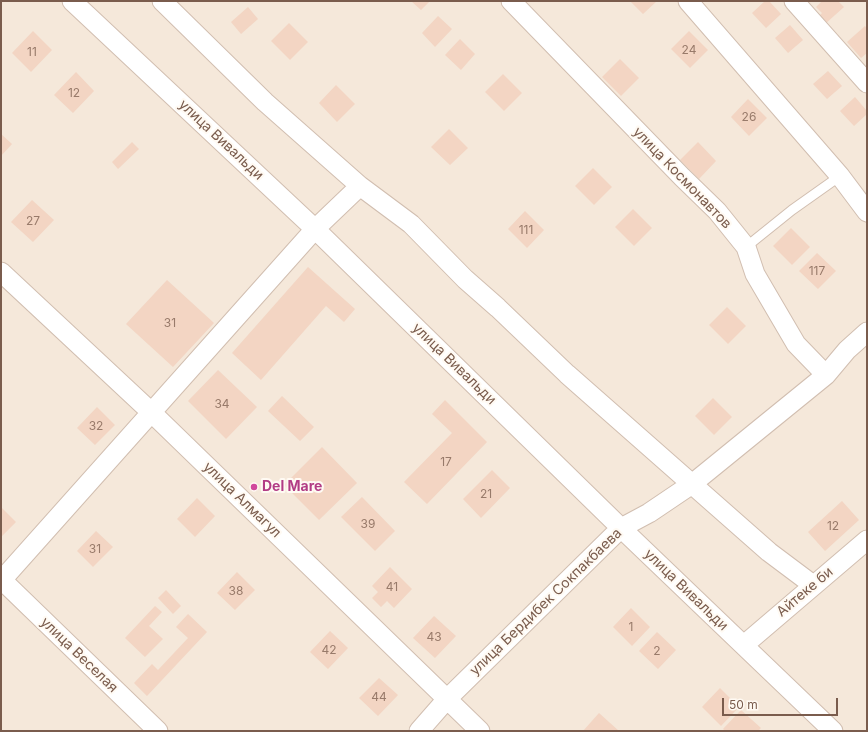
<!DOCTYPE html>
<meta charset="utf-8">
<style>
body{margin:0}
#map{position:relative;width:868px;height:732px;overflow:hidden;background:#fdf6ec;font-family:Inter,sans-serif}
canvas{display:block}
.frame{position:absolute;inset:0;border:2px solid #7a5c4d;pointer-events:none}
.scale{position:absolute;left:722px;top:698px;width:116px;height:18px;box-sizing:border-box;border:2px solid #7a5c4d;border-top:0;padding-left:5px;font-size:12px;line-height:14px;white-space:nowrap;color:#7a5c4d;-webkit-text-stroke:3px #fffaf3;paint-order:stroke}
</style>
<div id="map">
<canvas width="868" height="732"></canvas>
<div class="frame"></div>
<div class="scale">50 m</div>
</div>
<script>
const context = document.querySelector('canvas').getContext('2d');
context.lineJoin = 'round';
function paint(path, color) { context.fillStyle = color; context.fill(path, 'evenodd'); }
function trace(path, color, width, dash) { context.strokeStyle = color; context.lineWidth = width; context.lineCap = dash ? 'butt' : 'round'; context.setLineDash(dash || []); context.stroke(path); }
function write(font, color, halo, rows, align = 'center') {
  context.font = font + ' Inter,sans-serif'; context.lineWidth = 4; context.setLineDash([]); context.textBaseline = 'middle'; context.strokeStyle = halo; context.fillStyle = color; for (const [text, x, y, turn = 0] of rows) {
    context.save(); context.translate(x, y); context.rotate((+turn || 0) * Math.PI / 180); context.textAlign = isNaN(turn) ? turn : align; if (halo) context.strokeText(text, 0, 0); context.fillText(text, 0, 0); context.restore();
  }
}
paint(new Path2D(`
 M 1,1 L 867,1 L 867,731 L 1,731 Z`), '#f5e8da');
paint(new Path2D(`
 M 411,1 L 430,1 L 421,10 Z
 M 630,1 L 657,1 L 643,14 Z
 M 765,1 L 769,1 L 781,14 L 766,28 L 752,13 Z
 M 822,1 L 838,1 L 844,7 L 825,24 L 818,17 L 822,13 L 816,7 Z
 M 248,7 L 258,19 L 241,34 L 231,22 Z
 M 438,16 L 452,29 L 435,47 L 422,33 Z
 M 289,23 L 308,42 L 290,60 L 271,41 Z
 M 790,25 L 803,40 L 788,53 L 775,38 Z
 M 865,26 L 867,29 L 867,53 L 861,58 L 847,42 Z
 M 33,31 L 52,50 L 31,72 L 12,53 Z
 M 689,31 L 708,50 L 690,68 L 671,49 Z
 M 460,39 L 475,54 L 461,70 L 445,55 Z
 M 620,59 L 639,78 L 621,96 L 602,77 Z
 M 828,71 L 842,86 L 827,99 L 813,84 Z
 M 76,72 L 94,91 L 73,113 L 54,95 Z
 M 503,74 L 522,93 L 504,111 L 485,92 Z
 M 336,85 L 355,104 L 337,122 L 319,103 Z
 M 855,97 L 867,111 L 867,114 L 854,126 L 840,111 Z
 M 748,99 L 767,118 L 749,136 L 731,117 Z
 M 449,129 L 468,148 L 450,165 L 431,147 Z
 M 1,134 L 12,144 L 1,156 Z
 M 132,142 L 139,149 L 118,169 L 112,162 Z
 M 698,142 L 716,161 L 699,179 L 680,160 Z
 M 593,168 L 612,187 L 594,205 L 575,186 Z
 M 32,200 L 54,220 L 33,242 L 11,222 Z
 M 633,209 L 652,228 L 634,246 L 615,227 Z
 M 525,211 L 544,230 L 527,248 L 508,229 Z
 M 791,228 L 810,247 L 792,265 L 773,246 Z
 M 817,253 L 836,271 L 818,289 L 799,271 Z
 M 308,267 L 355,309 L 344,322 L 326,306 L 261,380 L 232,353 Z
 M 167,280 L 214,323 L 173,367 L 126,324 Z
 M 727,307 L 746,326 L 728,344 L 709,325 Z
 M 218,370 L 257,407 L 226,439 L 188,401 Z
 M 282,396 L 314,427 L 300,441 L 268,411 Z
 M 713,398 L 732,417 L 714,435 L 695,416 Z
 M 445,400 L 487,442 L 427,504 L 404,482 L 452,433 L 432,414 Z
 M 97,407 L 115,425 L 95,445 L 77,428 Z
 M 322,447 L 357,483 L 319,520 L 284,485 Z
 M 492,470 L 510,488 L 481,518 L 463,499 Z
 M 362,497 L 395,531 L 375,551 L 341,517 Z
 M 197,498 L 215,516 L 195,537 L 177,519 Z
 M 842,501 L 859,520 L 825,551 L 808,532 Z
 M 1,507 L 16,522 L 1,537 Z
 M 96,531 L 113,547 L 93,567 L 77,551 Z
 M 390,567 L 412,589 L 394,608 L 387,601 L 381,607 L 372,598 L 378,592 L 372,586 Z
 M 237,572 L 255,590 L 235,610 L 217,593 Z
 M 166,590 L 181,606 L 173,614 L 158,598 Z
 M 155,606 L 162,612 L 149,626 L 163,639 L 145,657 L 125,638 Z
 M 631,608 L 650,627 L 632,646 L 613,627 Z
 M 188,614 L 207,632 L 147,696 L 134,683 L 152,664 L 158,670 L 188,638 L 176,627 Z
 M 434,616 L 456,636 L 435,658 L 413,638 Z
 M 330,631 L 348,648 L 328,669 L 310,652 Z
 M 657,632 L 676,650 L 658,669 L 639,651 Z
 M 379,678 L 398,695 L 378,716 L 359,698 Z
 M 720,688 L 739,707 L 721,726 L 702,707 Z
 M 741,710 L 761,728 L 758,731 L 725,731 L 723,729 Z
 M 599,713 L 619,731 L 583,731 Z`), '#f3d5c3');
const lane = new Path2D(`
 M 746,247 L 792,210 L 840,176`);
const street = new Path2D(`
 M 72,1 L 315,229 L 621,528 L 833,731
 M 162,1 L 265,102 L 360,186 L 411,224 L 465,279 L 498,308 L 567,374 L 769,552 L 813,585
 M 511,1 L 682,177 L 717,211 L 746,247 L 755,274 L 796,344 L 826,375
 M 688,1 L 840,176 L 867,212
 M 794,1 L 867,83
 M 1,272 L 151,412 L 480,731
 M 1,579 L 158,731
 M 1,581 L 315,229 L 360,186
 M 744,645 L 867,540
 M 419,731 L 447,699 L 621,528 L 649,513 L 692,484 L 826,375 L 847,350 L 867,332`);
trace(lane, '#d1beb0', 11);
trace(street, '#d1beb0', 21);
trace(lane, '#fff', 9);
trace(street, '#fff', 19);
for (const [x, y, r, color] of [
 [254,487,4,"#d1479c"]
]) { const dot = new Path2D(); dot.arc(x, y, r, 0, 2 * Math.PI); context.fillStyle = color; context.fill(dot); trace(dot, '#fffaf3', 1.5); }
write('12px', '#987a6a', null, [
 ["24",689,50],
 ["11",32,52],
 ["12",74,93],
 ["26",749,117],
 ["27",33,221],
 ["111",526,230],
 ["117",817,271],
 ["31",170,323],
 ["34",222,404],
 ["32",96,426],
 ["17",446,462],
 ["21",486,494],
 ["39",368,524],
 ["12",833,526],
 ["31",95,549],
 ["41",392,587],
 ["38",236,591],
 ["1",631,627],
 ["43",434,637],
 ["42",329,650],
 ["2",657,651],
 ["44",379,697]
]);
write('14px', '#7a5c4d', '#fffaf3', [
 ["улица Вивальди",221,140,43],
 ["улица Космонавтов",682,178,46],
 ["улица Вивальди",454,364,44],
 ["улица Алмагул",242,500,44],
 ["улица Вивальди",686,590,44],
 ["Айтеке би",805,592,-40],
 ["улица Бердибек Сокпакбаева",546,602,-44],
 ["улица Веселая",79,655,44]
]);
write('bold 14px', '#b23c85', '#fffaf3', [
 ["Del Mare",262,487]
], 'left');
</script>
